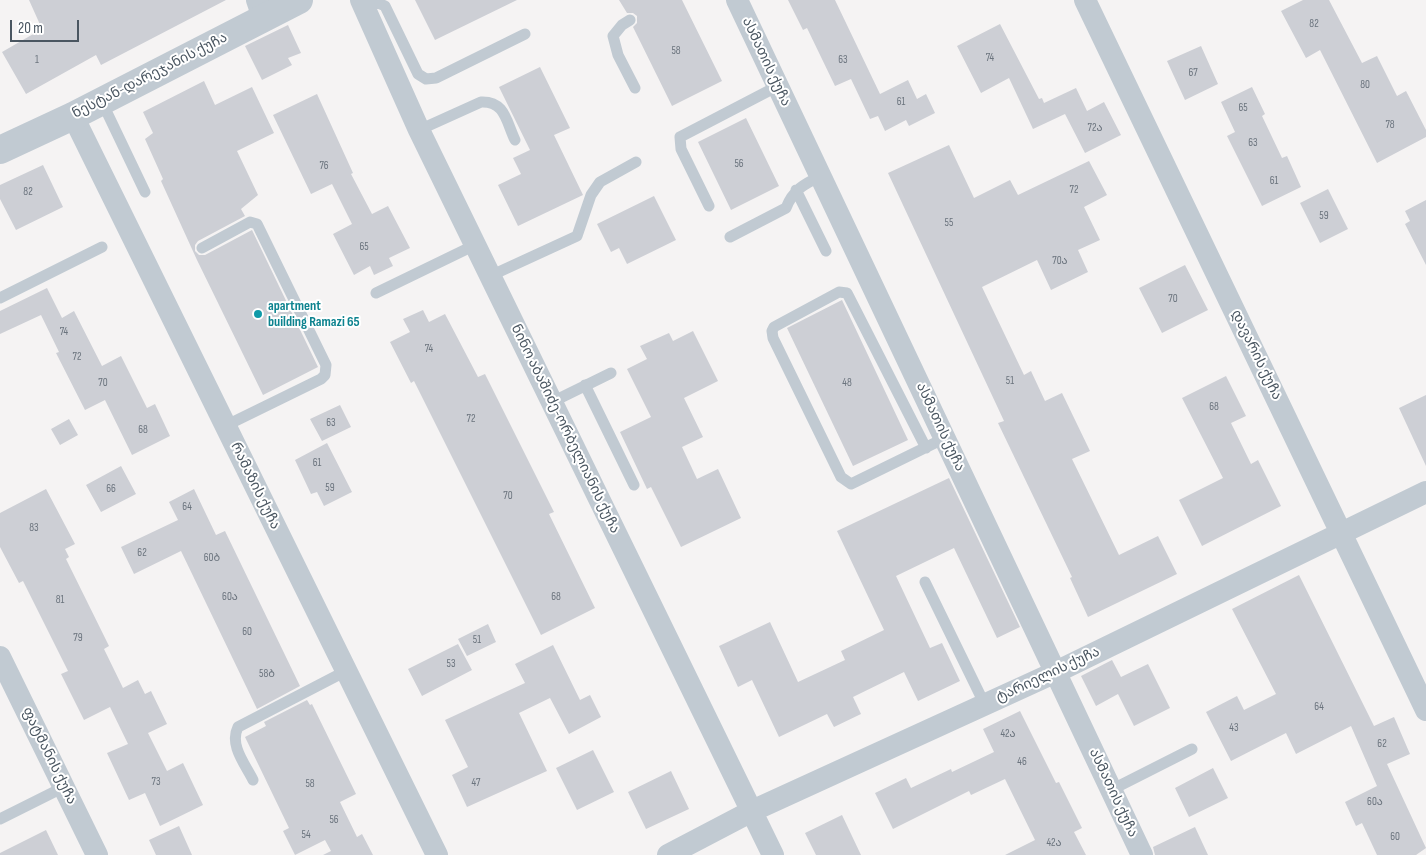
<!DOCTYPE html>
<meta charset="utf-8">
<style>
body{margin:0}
#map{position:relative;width:1426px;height:855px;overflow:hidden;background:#f5f3f3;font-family:"Sofia Sans Condensed",sans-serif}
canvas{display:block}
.scale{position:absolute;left:10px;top:20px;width:69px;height:22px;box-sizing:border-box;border:2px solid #4a5661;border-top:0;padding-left:6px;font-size:15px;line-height:18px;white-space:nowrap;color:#4a5661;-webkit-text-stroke:4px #fff;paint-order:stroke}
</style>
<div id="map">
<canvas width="1426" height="855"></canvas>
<div class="scale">20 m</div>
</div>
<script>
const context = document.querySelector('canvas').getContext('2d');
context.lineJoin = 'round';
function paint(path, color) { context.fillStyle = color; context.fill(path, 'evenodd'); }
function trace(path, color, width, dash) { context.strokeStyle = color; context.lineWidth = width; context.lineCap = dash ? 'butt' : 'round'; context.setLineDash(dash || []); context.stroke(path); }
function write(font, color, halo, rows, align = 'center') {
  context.font = font + ' "Sofia Sans Condensed","Noto Sans Georgian",sans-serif'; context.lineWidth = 4; context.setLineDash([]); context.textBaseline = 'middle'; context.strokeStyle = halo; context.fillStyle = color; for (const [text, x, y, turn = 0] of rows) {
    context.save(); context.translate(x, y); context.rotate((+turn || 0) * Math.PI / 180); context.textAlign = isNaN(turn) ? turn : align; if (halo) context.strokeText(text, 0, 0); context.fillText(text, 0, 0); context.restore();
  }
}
paint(new Path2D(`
 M 29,0 L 226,0 L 101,65 L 96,55 L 26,94 L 2,52 L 42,29 Z
 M 415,0 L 517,0 L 435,40 Z
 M 619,0 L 682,0 L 722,81 L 672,106 L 633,27 L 637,23 L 637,16 L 633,13 L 627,13 Z
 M 788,0 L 835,0 L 880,94 L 908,80 L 917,99 L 926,94 L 935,113 L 909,126 L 906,120 L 885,131 L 878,116 L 870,119 L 851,79 L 835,86 L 807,28 L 803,30 Z
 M 1303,0 L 1329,0 L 1362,63 L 1377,56 L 1397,96 L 1406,91 L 1426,130 L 1426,137 L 1377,163 L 1320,50 L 1306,58 L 1281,11 Z
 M 1000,24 L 1039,99 L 1042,98 L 1044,103 L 1076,88 L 1087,111 L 1104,102 L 1121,135 L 1085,153 L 1065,114 L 1033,129 L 1009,78 L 981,93 L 957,46 Z
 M 288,25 L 301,53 L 288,58 L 292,65 L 262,80 L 245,46 Z
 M 1201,46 L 1218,84 L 1185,100 L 1167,61 Z
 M 540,67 L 570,128 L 554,135 L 583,195 L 518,226 L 498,185 L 521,174 L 513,158 L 530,150 L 499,87 Z
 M 204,81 L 215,105 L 252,87 L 274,133 L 237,151 L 258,195 L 241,209 L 245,216 L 198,241 L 195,245 L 195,251 L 199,255 L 205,255 L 252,230 L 318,367 L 263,395 L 197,260 L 161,181 L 163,179 L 145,139 L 153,133 L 143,112 Z
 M 1252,87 L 1265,114 L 1262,116 L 1282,158 L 1287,156 L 1301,187 L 1262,206 L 1227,136 L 1235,132 L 1221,102 Z
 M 317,94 L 353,173 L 351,174 L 372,214 L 388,206 L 410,248 L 389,258 L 393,266 L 374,275 L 370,266 L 354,275 L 333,234 L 352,224 L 332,184 L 311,194 L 273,115 Z
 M 746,118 L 779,186 L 731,210 L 698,142 Z
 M 949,145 L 974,198 L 1010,180 L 1018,195 L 1089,161 L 1107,195 L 1084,207 L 1100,240 L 1078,250 L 1088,272 L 1051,290 L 1037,260 L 982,287 L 1024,375 L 1031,371 L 1045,401 L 1062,393 L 1090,451 L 1072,459 L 1119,555 L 1158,536 L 1177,574 L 1088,617 L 1070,578 L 1072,577 L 998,423 L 1004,421 L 888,173 Z
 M 43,165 L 63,207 L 16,230 L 0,199 L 0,185 Z
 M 1328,189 L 1348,229 L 1320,243 L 1300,203 Z
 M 654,196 L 676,240 L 627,264 L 619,248 L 611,252 L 597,224 Z
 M 1426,200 L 1426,265 L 1405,224 L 1410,221 L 1405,211 Z
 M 1185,265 L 1208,310 L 1162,333 L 1139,288 Z
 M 47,288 L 62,318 L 74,311 L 102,366 L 121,356 L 147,408 L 155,404 L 170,436 L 132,455 L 105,400 L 85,410 L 56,353 L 59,352 L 41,315 L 0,334 L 0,311 Z
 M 842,300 L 908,440 L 853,466 L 787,328 Z
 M 423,310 L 429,322 L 445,314 L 478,377 L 485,374 L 554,512 L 549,514 L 595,608 L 541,635 L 414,381 L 411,383 L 390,342 L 410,332 L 403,319 Z
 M 693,331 L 718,381 L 684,398 L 703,437 L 682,447 L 697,479 L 718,469 L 741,518 L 681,547 L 651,487 L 647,489 L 620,432 L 651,417 L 627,369 L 647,359 L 640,346 L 669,333 L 673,341 Z
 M 1226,376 L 1246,416 L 1231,423 L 1251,464 L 1258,460 L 1281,506 L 1202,546 L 1179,500 L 1223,478 L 1182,398 Z
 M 1426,395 L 1426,466 L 1399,408 Z
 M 340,405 L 351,427 L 322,441 L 310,419 Z
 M 69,419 L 78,435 L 60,445 L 51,429 Z
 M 327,443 L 352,492 L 324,506 L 317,492 L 311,494 L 295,460 Z
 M 121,466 L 136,494 L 101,512 L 86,485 Z
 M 949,478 L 1020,627 L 997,638 L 954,548 L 896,576 L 930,648 L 942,643 L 960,681 L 918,701 L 904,672 L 853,697 L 861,714 L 834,727 L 827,714 L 779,737 L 752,680 L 738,687 L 719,646 L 770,622 L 798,682 L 845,660 L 841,651 L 884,630 L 837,531 Z
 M 46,489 L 75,544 L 65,549 L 69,557 L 66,559 L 109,646 L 104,649 L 123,688 L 138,680 L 145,694 L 151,691 L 167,724 L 148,733 L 167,771 L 183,763 L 203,805 L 160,826 L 145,793 L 129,800 L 107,753 L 128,744 L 110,707 L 84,720 L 61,674 L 68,671 L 23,581 L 19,583 L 0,547 L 0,513 Z
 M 194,489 L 216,535 L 225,531 L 300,686 L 257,709 L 181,551 L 134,574 L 121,547 L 178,520 L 169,502 Z
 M 1299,575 L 1374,726 L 1394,717 L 1410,754 L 1387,764 L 1426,848 L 1416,855 L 1377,855 L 1362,823 L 1356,826 L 1345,802 L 1377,786 L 1351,726 L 1296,754 L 1286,733 L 1231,761 L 1206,712 L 1237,696 L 1244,710 L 1276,694 L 1232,609 Z
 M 488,624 L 496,642 L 467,656 L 458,639 Z
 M 458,644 L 472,670 L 422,696 L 408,669 Z
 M 553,645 L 580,700 L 590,695 L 601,717 L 569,734 L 550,698 L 519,713 L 547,771 L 467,807 L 452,775 L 468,767 L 445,720 L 525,683 L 515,664 Z
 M 1112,660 L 1121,677 L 1148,664 L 1170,708 L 1134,726 L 1118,694 L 1096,706 L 1081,676 Z
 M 307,700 L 310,705 L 312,704 L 356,794 L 340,802 L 357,837 L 362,834 L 373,855 L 323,855 L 331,851 L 325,840 L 295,855 L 283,831 L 289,828 L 245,737 L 266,726 L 264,722 Z
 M 1020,711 L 1056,783 L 1059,782 L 1082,828 L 1074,832 L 1086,855 L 1005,855 L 1035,840 L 1005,779 L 971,795 L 969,791 L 893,829 L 875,793 L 906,778 L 911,788 L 951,769 L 952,772 L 994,752 L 983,729 Z
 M 593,750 L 614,792 L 577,810 L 556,768 Z
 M 1213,768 L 1228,798 L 1189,817 L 1175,788 Z
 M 671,771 L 689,809 L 646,829 L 628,792 Z
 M 842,815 L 861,855 L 816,855 L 805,833 Z
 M 179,826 L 192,855 L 156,855 L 149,840 Z
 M 1195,827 L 1208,855 L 1155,855 L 1153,847 Z
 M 46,830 L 58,855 L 0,855 L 0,853 Z`), '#cdcfd5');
trace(new Path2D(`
 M 364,7 L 378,3 L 385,6 L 418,74 L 426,79 L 436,78 L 525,34
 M 630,20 L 622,25 L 613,36 L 618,55 L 635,88
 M 102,102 L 145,192
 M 419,130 L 481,102 C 505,101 506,121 515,140
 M 796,190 L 826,251
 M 709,206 L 681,149 L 680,137 L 778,86
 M 730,237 L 786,208 C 793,190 804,184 821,176
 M 202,248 L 250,222 L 257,224 L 326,365 L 325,375 L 321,379 L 225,426
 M 490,276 L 577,236 L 591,195 L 600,182 L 636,162
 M 376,293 L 475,245
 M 0,298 L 102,247
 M 585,385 L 634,485
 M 552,402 L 611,373
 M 926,448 L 847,293 L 839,292 L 774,327 L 772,331 L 773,338 L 841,477 L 851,484 L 945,438
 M 925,582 L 985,705
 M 253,780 C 245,764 229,745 238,727 L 346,671
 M 1111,790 L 1192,749
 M 0,819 L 64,787`), '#c1cad2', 11);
trace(new Path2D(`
 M 257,0 L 263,18
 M 361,0 L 419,130 L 773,855
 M 737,0 L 1142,855
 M 1085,0 L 1426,710
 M 73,116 L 437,855
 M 0,657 L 97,855
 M 668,855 L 752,811 L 1056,672 L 1426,492`), '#c1cad2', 22);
trace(new Path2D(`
 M 0,150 L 73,116 L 299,0`), '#c1cad2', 28);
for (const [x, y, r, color] of [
 [258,314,5,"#0f9aa8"]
]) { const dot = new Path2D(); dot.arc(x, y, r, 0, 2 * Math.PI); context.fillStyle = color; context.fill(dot); trace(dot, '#fff', 2); }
write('11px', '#6b747e', null, [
 ["82",1314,24],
 ["58",676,51],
 ["74",990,58],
 ["1",37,60],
 ["63",843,60],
 ["67",1193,73],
 ["80",1365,85],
 ["61",901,102],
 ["65",1243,108],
 ["78",1390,125],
 ["72ა",1095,128],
 ["63",1253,143],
 ["56",739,164],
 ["76",324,166],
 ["61",1274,181],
 ["72",1074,190],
 ["82",28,192],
 ["59",1324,216],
 ["55",949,223],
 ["65",364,247],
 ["70ა",1060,261],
 ["70",1173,299],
 ["74",64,332],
 ["74",429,349],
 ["72",77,357],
 ["51",1010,381],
 ["70",103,383],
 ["48",847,383],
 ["68",1214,407],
 ["72",471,419],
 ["63",331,423],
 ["68",143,430],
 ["61",317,463],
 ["59",330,488],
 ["66",111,489],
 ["70",508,496],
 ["64",187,507],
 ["83",34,528],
 ["62",142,553],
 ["60ბ",212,558],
 ["60ა",230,597],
 ["68",556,597],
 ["81",60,600],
 ["60",247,632],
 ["79",78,638],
 ["51",477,640],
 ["53",451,664],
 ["58ბ",267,674],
 ["64",1319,707],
 ["43",1234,728],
 ["42ა",1008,734],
 ["62",1382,744],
 ["46",1022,762],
 ["73",156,782],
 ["47",476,783],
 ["58",310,784],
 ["60ა",1375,802],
 ["56",334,820],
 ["54",306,835],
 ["60",1395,837],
 ["42ა",1054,843]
]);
write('14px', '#4a5661', '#fff', [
 ["ასმათის ქუჩა",766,62,65],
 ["ნესტან-დარეჯანის ქუჩა",150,76,-27],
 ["დავარის ქუჩა",1256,355,64],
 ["ასმათის ქუჩა",940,427,65],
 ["ნინო აბაშიძე-ორბელიანის ქუჩა",565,429,64],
 ["რამაზის ქუჩა",255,486,64],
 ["ტარიელის ქუჩა",1048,675,-25],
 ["ფატმანის ქუჩა",49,756,64],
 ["ასმათის ქუჩა",1113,793,65]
]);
write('bold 14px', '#0d838f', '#fff', [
 ["apartment",268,306],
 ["building Ramazi 65",268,322]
], 'left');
</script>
